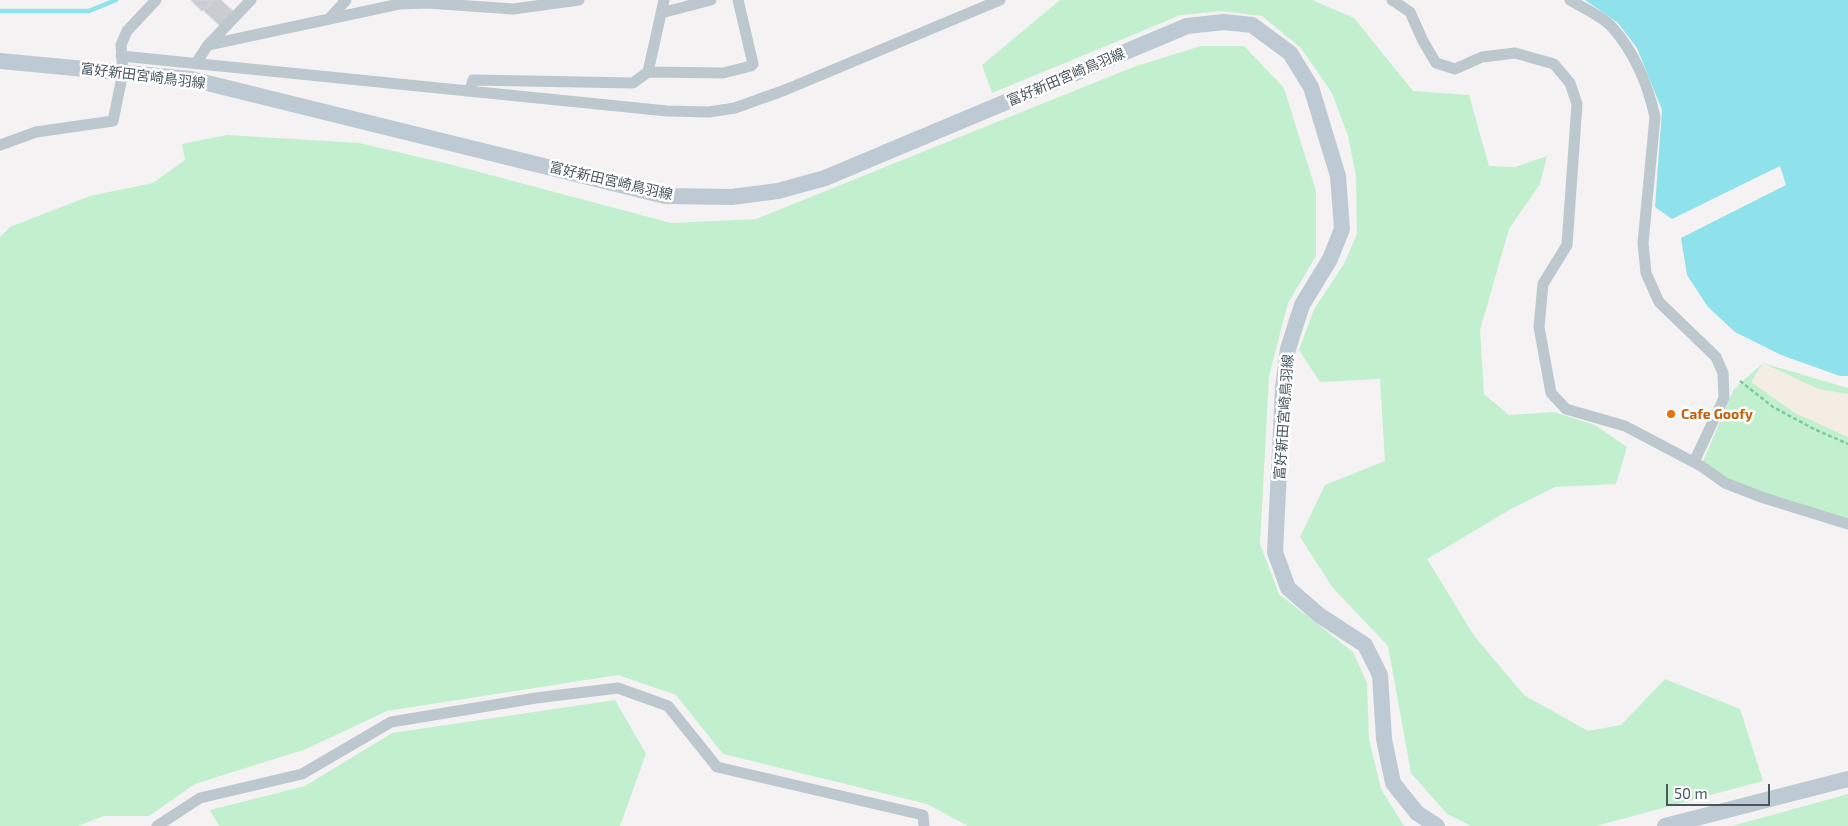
<!DOCTYPE html>
<meta charset="utf-8">
<style>
body{margin:0}
#map{position:relative;width:1848px;height:826px;overflow:hidden;background:#f4f2f2;font-family:"Exo 2",sans-serif}
canvas{display:block}
.scale{position:absolute;left:1666px;top:784px;width:104px;height:22px;box-sizing:border-box;border:2px solid #49575f;border-top:0;padding-left:6px;font-size:15px;line-height:18px;white-space:nowrap;color:#49575f;-webkit-text-stroke:4px #fff;paint-order:stroke}
</style>
<div id="map">
<canvas width="1848" height="826"></canvas>
<div class="scale">50 m</div>
</div>
<script>
const context = document.querySelector('canvas').getContext('2d');
context.lineJoin = 'round';
function paint(path, color) { context.fillStyle = color; context.fill(path, 'evenodd'); }
function trace(path, color, width, dash) { context.strokeStyle = color; context.lineWidth = width; context.lineCap = dash ? 'butt' : 'round'; context.setLineDash(dash || []); context.stroke(path); }
function write(font, color, halo, rows, align = 'center') {
  context.font = font + ' "Exo 2","Noto Sans JP",sans-serif'; context.lineWidth = 5; context.setLineDash([]); context.textBaseline = 'middle'; context.strokeStyle = halo; context.fillStyle = color; for (const [text, x, y, turn = 0] of rows) {
    context.save(); context.translate(x, y); context.rotate((+turn || 0) * Math.PI / 180); context.textAlign = isNaN(turn) ? turn : align; if (halo) context.strokeText(text, 0, 0); context.fillText(text, 0, 0); context.restore();
  }
}
paint(new Path2D(`
 M 1060,0 L 1312,0 L 1354,18 L 1413,91 L 1469,95 L 1489,166 L 1515,167 L 1547,156 L 1540,184 L 1509,229 L 1480,330 L 1484,394 L 1509,415 L 1554,412 L 1595,425 L 1627,447 L 1616,484 L 1555,487 L 1511,509 L 1427,559 L 1475,637 L 1524,695 L 1588,731 L 1621,725 L 1665,679 L 1740,709 L 1763,781 L 1596,826 L 1471,826 L 1447,814 L 1411,773 L 1388,646 L 1333,588 L 1300,537 L 1325,485 L 1385,461 L 1380,379 L 1320,382 L 1299,350 L 1314,309 L 1344,264 L 1357,234 L 1356,176 L 1348,136 L 1332,93 L 1301,48 L 1262,16 L 1222,11 L 1181,15 L 992,93 L 982,65 Z
 M 1201,46 L 1244,46 L 1284,88 L 1316,191 L 1316,256 L 1288,303 L 1269,376 L 1260,544 L 1279,594 L 1353,652 L 1367,683 L 1369,739 L 1381,789 L 1404,826 L 968,826 L 927,804 L 723,754 L 676,695 L 618,675 L 387,711 L 306,749 L 195,784 L 149,816 L 104,816 L 78,826 L 0,826 L 0,237 L 10,227 L 90,196 L 153,183 L 185,160 L 182,144 L 227,135 L 359,143 L 449,164 L 671,223 L 756,219 L 1136,66 Z
 M 1763,363 L 1848,388 L 1848,524 L 1764,498 L 1701,466 L 1734,389 Z
 M 615,700 L 646,754 L 620,826 L 219,826 L 210,810 L 305,786 L 392,733 Z
 M 1848,794 L 1848,826 L 1732,826 Z`), '#c2f0cf');
paint(new Path2D(`
 M 1763,363 L 1818,389 L 1848,394 L 1848,437 L 1795,413 L 1751,382 Z`), '#f4ede4');
paint(new Path2D(`
 M 1585,0 L 1848,0 L 1848,376 L 1840,376 L 1781,355 L 1735,332 L 1708,307 L 1687,275 L 1681,238 L 1786,185 L 1780,166 L 1672,219 L 1655,207 L 1662,110 L 1637,48 L 1618,23 Z`), '#8fe2ec');
paint(new Path2D(`
 M 193,0 L 221,0 L 238,15 L 205,11 Z`), '#0003');
trace(new Path2D(`
 M 0,11 L 89,11 L 116,0`), '#8fe2ec', 4.5);
const building = new Path2D(`
 M 191,0 L 212,0 L 202,11 Z
 M 214,0 L 221,0 L 233,12 L 220,26 L 204,11 Z`);
paint(building, '#c9cdd1');
trace(building, '#d6d8dd', 1);
trace(new Path2D(`
 M 1740,381 L 1773,407 L 1814,429 L 1848,444`), '#79ce9c', 2.5, [4, 2.5]);
trace(new Path2D(`
 M 1392,0 L 1410,12 L 1423,41 L 1436,63 L 1455,69 L 1482,57 L 1515,53 L 1554,64 L 1570,83 L 1577,104 L 1567,245 L 1543,284 L 1539,327 L 1551,393 L 1566,409 L 1625,426 L 1701,466 L 1725,483 L 1764,498 L 1848,524
 M 1570,0 C 1583,8 1602,16 1612,27 C 1634,52 1648,85 1655,117 L 1643,243 L 1646,273 L 1659,302 L 1716,357 L 1723,373 L 1724,398 L 1694,462
 M 661,13 L 711,0
 M 330,18 L 346,0
 M 208,45 L 251,0
 M 121,56 L 667,111 L 709,112 L 735,108 L 785,90 L 1000,0
 M 196,63 L 208,45 L 399,4 L 428,3 L 513,9 L 579,0
 M 648,72 L 723,73 L 751,66 L 753,64 L 738,0
 M 470,90 L 473,80 L 633,83 L 648,72 L 664,0
 M 0,145 L 36,132 L 113,121 L 123,72 L 121,45 L 127,31 L 156,0
 M 157,826 L 200,798 L 302,774 L 391,722 L 536,698 L 618,688 L 668,706 L 717,767 L 923,815 L 924,826`), '#bdc7ce', 11);
trace(new Path2D(`
 M 0,61 L 191,79 L 665,196 L 732,197 L 778,191 L 825,178 L 1187,26 L 1224,22 L 1252,25 L 1290,53 L 1311,87 L 1338,176 L 1342,229 L 1330,259 L 1302,305 L 1288,349 L 1283,388 L 1275,552 L 1288,588 L 1319,615 L 1365,645 L 1380,675 L 1384,739 L 1393,783 L 1417,813 L 1437,826
 M 1665,826 L 1848,779`), '#becad3', 16);
for (const [x, y, r, color] of [
 [1671,414,5,"#e8710a"]
]) { const dot = new Path2D(); dot.arc(x, y, r, 0, 2 * Math.PI); context.fillStyle = color; context.fill(dot); trace(dot, '#fff', 2); }
write('14px', '#49575f', '#fff', [
 ["富好新田宮崎鳥羽線",143,76,7],
 ["富好新田宮崎鳥羽線",1066,77,-23],
 ["富好新田宮崎鳥羽線",611,181,13],
 ["富好新田宮崎鳥羽線",1284,417,-86]
]);
write('bold 14px', '#c56008', '#fff', [
 ["Cafe Goofy",1681,414]
], 'left');
</script>
